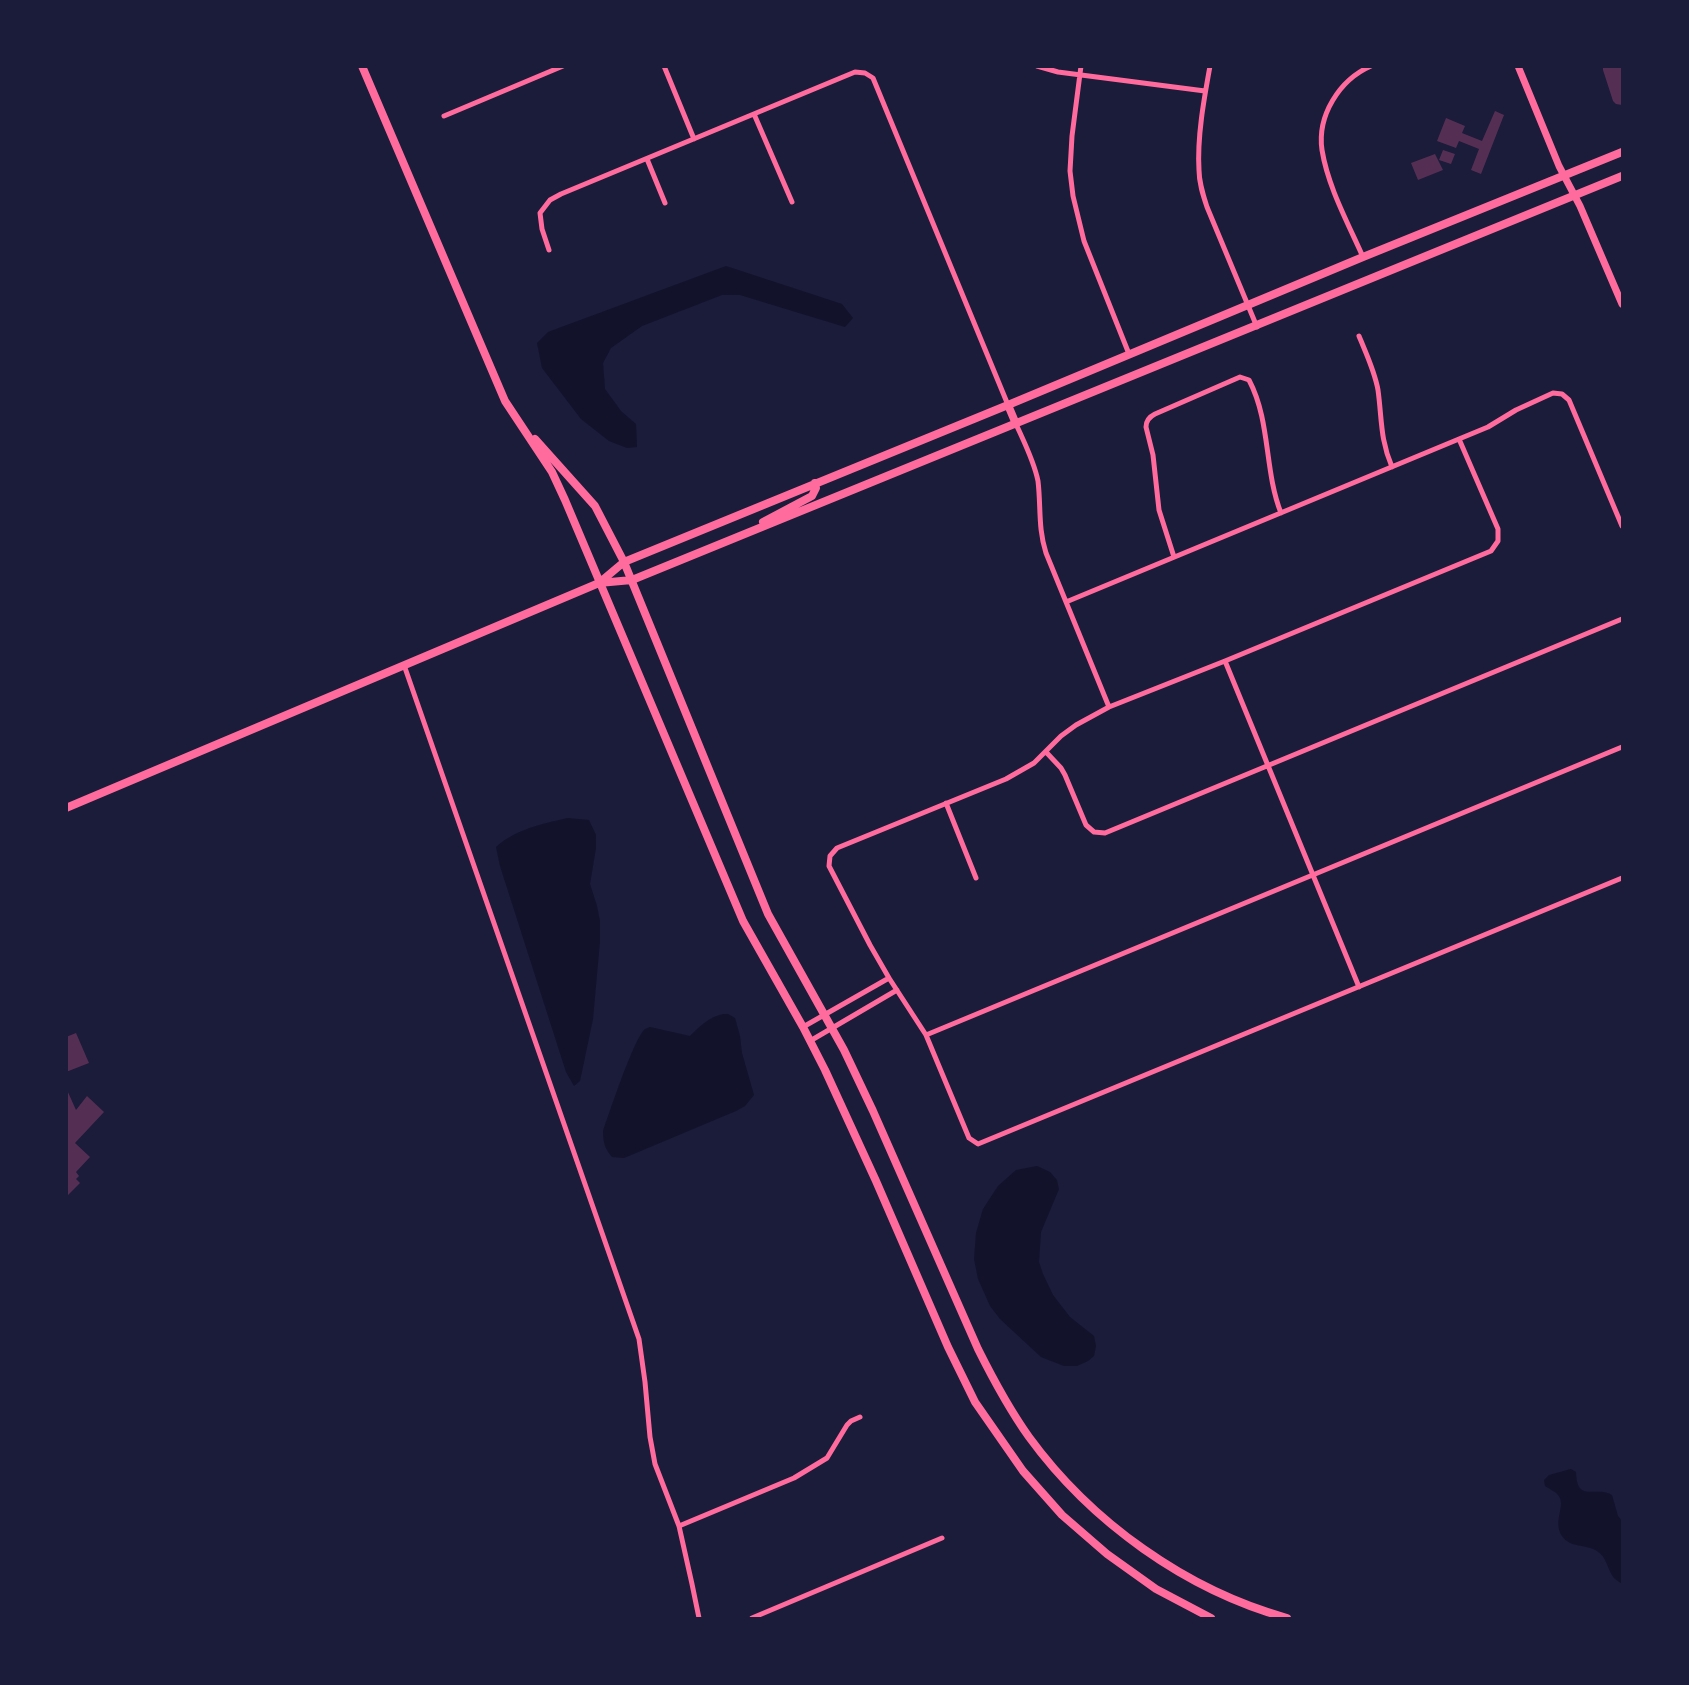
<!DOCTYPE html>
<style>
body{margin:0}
#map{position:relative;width:1689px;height:1685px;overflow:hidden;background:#1b1b3a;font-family:"DejaVu Sans",sans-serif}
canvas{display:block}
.frame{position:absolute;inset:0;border:68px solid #1b1b3a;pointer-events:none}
</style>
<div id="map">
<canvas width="1689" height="1685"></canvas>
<div class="frame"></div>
</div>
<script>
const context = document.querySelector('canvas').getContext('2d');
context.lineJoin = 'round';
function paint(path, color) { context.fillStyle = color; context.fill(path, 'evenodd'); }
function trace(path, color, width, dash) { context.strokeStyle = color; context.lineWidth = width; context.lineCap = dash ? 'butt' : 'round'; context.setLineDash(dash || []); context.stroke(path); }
paint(new Path2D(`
 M 726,266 L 842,304 L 853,318 L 845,327 L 740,295 L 722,295 L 642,326 L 611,348 L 603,363 L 605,389 L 621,411 L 636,424 L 637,447 L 627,448 L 609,441 L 581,419 L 542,368 L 537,343 L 548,332 Z
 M 568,818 L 589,820 L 596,835 L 596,848 L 590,884 L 597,906 L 600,921 L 600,941 L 593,1019 L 580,1081 L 574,1086 L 566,1072 L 500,866 L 496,847 C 516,829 542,824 568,818 Z
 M 723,1014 L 728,1014 L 735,1018 L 740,1036 L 742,1053 L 754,1095 L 745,1106 L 736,1111 L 624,1158 L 612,1157 C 605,1149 603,1142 603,1131 C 609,1114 634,1038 645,1029 C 647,1028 648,1028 650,1027 L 690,1036 C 700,1026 709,1017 723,1014 Z
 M 1037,1166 L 1050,1172 L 1057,1180 L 1059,1189 L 1041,1232 L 1039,1262 L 1043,1274 L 1053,1295 L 1070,1317 L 1094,1336 L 1096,1346 L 1094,1356 L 1088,1361 L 1077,1366 L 1064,1366 L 1041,1357 L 1000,1319 L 990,1306 L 978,1279 L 974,1259 L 976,1233 L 983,1209 L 998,1186 L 1016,1170 Z
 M 1571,1469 L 1576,1472 C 1577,1504 1595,1485 1612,1495 L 1618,1516 L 1622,1521 L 1622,1584 C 1621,1583 1615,1579 1614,1578 C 1607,1569 1607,1557 1597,1551 C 1586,1544 1570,1548 1562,1536 C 1552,1521 1567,1505 1558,1495 C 1555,1491 1549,1489 1545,1486 L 1544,1480 L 1549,1475 Z`), '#12122b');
paint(new Path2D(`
 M 1606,66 L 1622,66 L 1622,105 L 1616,104 L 1613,101 L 1603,70 L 1603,68 Z
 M 1495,111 L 1504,115 L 1481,174 L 1471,170 L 1479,149 L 1459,141 L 1456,148 L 1437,141 L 1446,118 L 1465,126 L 1462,133 L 1482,141 Z
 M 1443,150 L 1455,154 L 1451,164 L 1439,160 Z
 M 1435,154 L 1443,170 L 1418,180 L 1411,163 Z
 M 76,1033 L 89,1063 L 66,1072 L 66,1037 Z
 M 67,1090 L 76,1110 L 87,1096 L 104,1112 L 75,1143 L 90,1157 L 76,1172 L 79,1176 L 76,1179 L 80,1183 L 66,1197 Z`), '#542f53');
trace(new Path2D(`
 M 664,66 L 694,139
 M 1037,66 L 1058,72 L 1205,91
 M 1081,66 L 1072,136 L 1070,171 L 1073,196 L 1084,241 L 1129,354
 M 1210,66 C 1204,99 1197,137 1199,170 C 1199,183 1203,195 1207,207 L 1257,327
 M 754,114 L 792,202
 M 444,116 L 563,66
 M 647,159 L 665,203
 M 549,250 L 542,229 L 540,213 L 550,200 L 561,194 L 855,72 L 865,73 L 873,78 L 1008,405
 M 1363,257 C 1348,223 1328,187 1322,150 C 1317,116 1339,80 1371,66
 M 1359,336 C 1366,353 1375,372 1378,390 C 1382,419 1380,439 1392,467
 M 1016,424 C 1024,442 1034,461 1038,481 C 1041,506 1038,529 1046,553 L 1109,707
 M 1459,439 L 1498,529 L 1498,541 L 1491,551 L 1225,661 L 1109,707 L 1076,725 L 1061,736 L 1034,763 L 1006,779 L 837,848 L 830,856 L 829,866 L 870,945 L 889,978 L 926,1035 L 969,1138 L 978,1144 L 1622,878
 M 1174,557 L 1159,510 L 1153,455 L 1146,427 C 1146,421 1149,417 1155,414 L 1240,377 L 1249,380 C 1271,422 1264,470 1281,513
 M 1066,602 L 1459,439 L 1488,427 L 1516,410 L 1553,393 L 1562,394 L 1569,400 L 1622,526
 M 1225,661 L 1359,987
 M 404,665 L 639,1339 L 645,1382 L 650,1437 L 655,1464 L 679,1526 L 692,1584 L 699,1618
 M 1046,752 L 1061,768 L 1065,775 L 1086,825 L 1094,832 L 1105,833 L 1622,619
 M 946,803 L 976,878
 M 803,1027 L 889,978
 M 926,1035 L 1622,747
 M 810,1041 L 897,990
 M 679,1526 L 794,1478 L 827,1458 L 847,1425 L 851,1421 L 860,1417
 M 752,1618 L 942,1538`), '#ff6b9d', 5);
trace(new Path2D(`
 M 1518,66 L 1559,166 L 1580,206 L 1622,304`), '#ff6b9d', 7);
trace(new Path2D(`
 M 362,66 L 505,401 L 552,472 L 565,500 L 743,921 L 803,1027 L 825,1070 L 876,1181 L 948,1347 L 975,1402 L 1023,1471 L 1062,1515 L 1107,1554 L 1156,1589 L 1211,1618
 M 1008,405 L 1016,424
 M 535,439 L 595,506 L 624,562 L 768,914 L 844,1050 L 873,1111 L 978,1349 C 993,1379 1009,1409 1029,1437 C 1091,1522 1186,1590 1287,1618
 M 763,522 L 812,496 L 816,488 L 815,483
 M 599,583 L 632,580 L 1622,176
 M 66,808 L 599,583 L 624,562 L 1008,405 L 1363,257 L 1622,152`), '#ff6b9d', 8);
</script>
